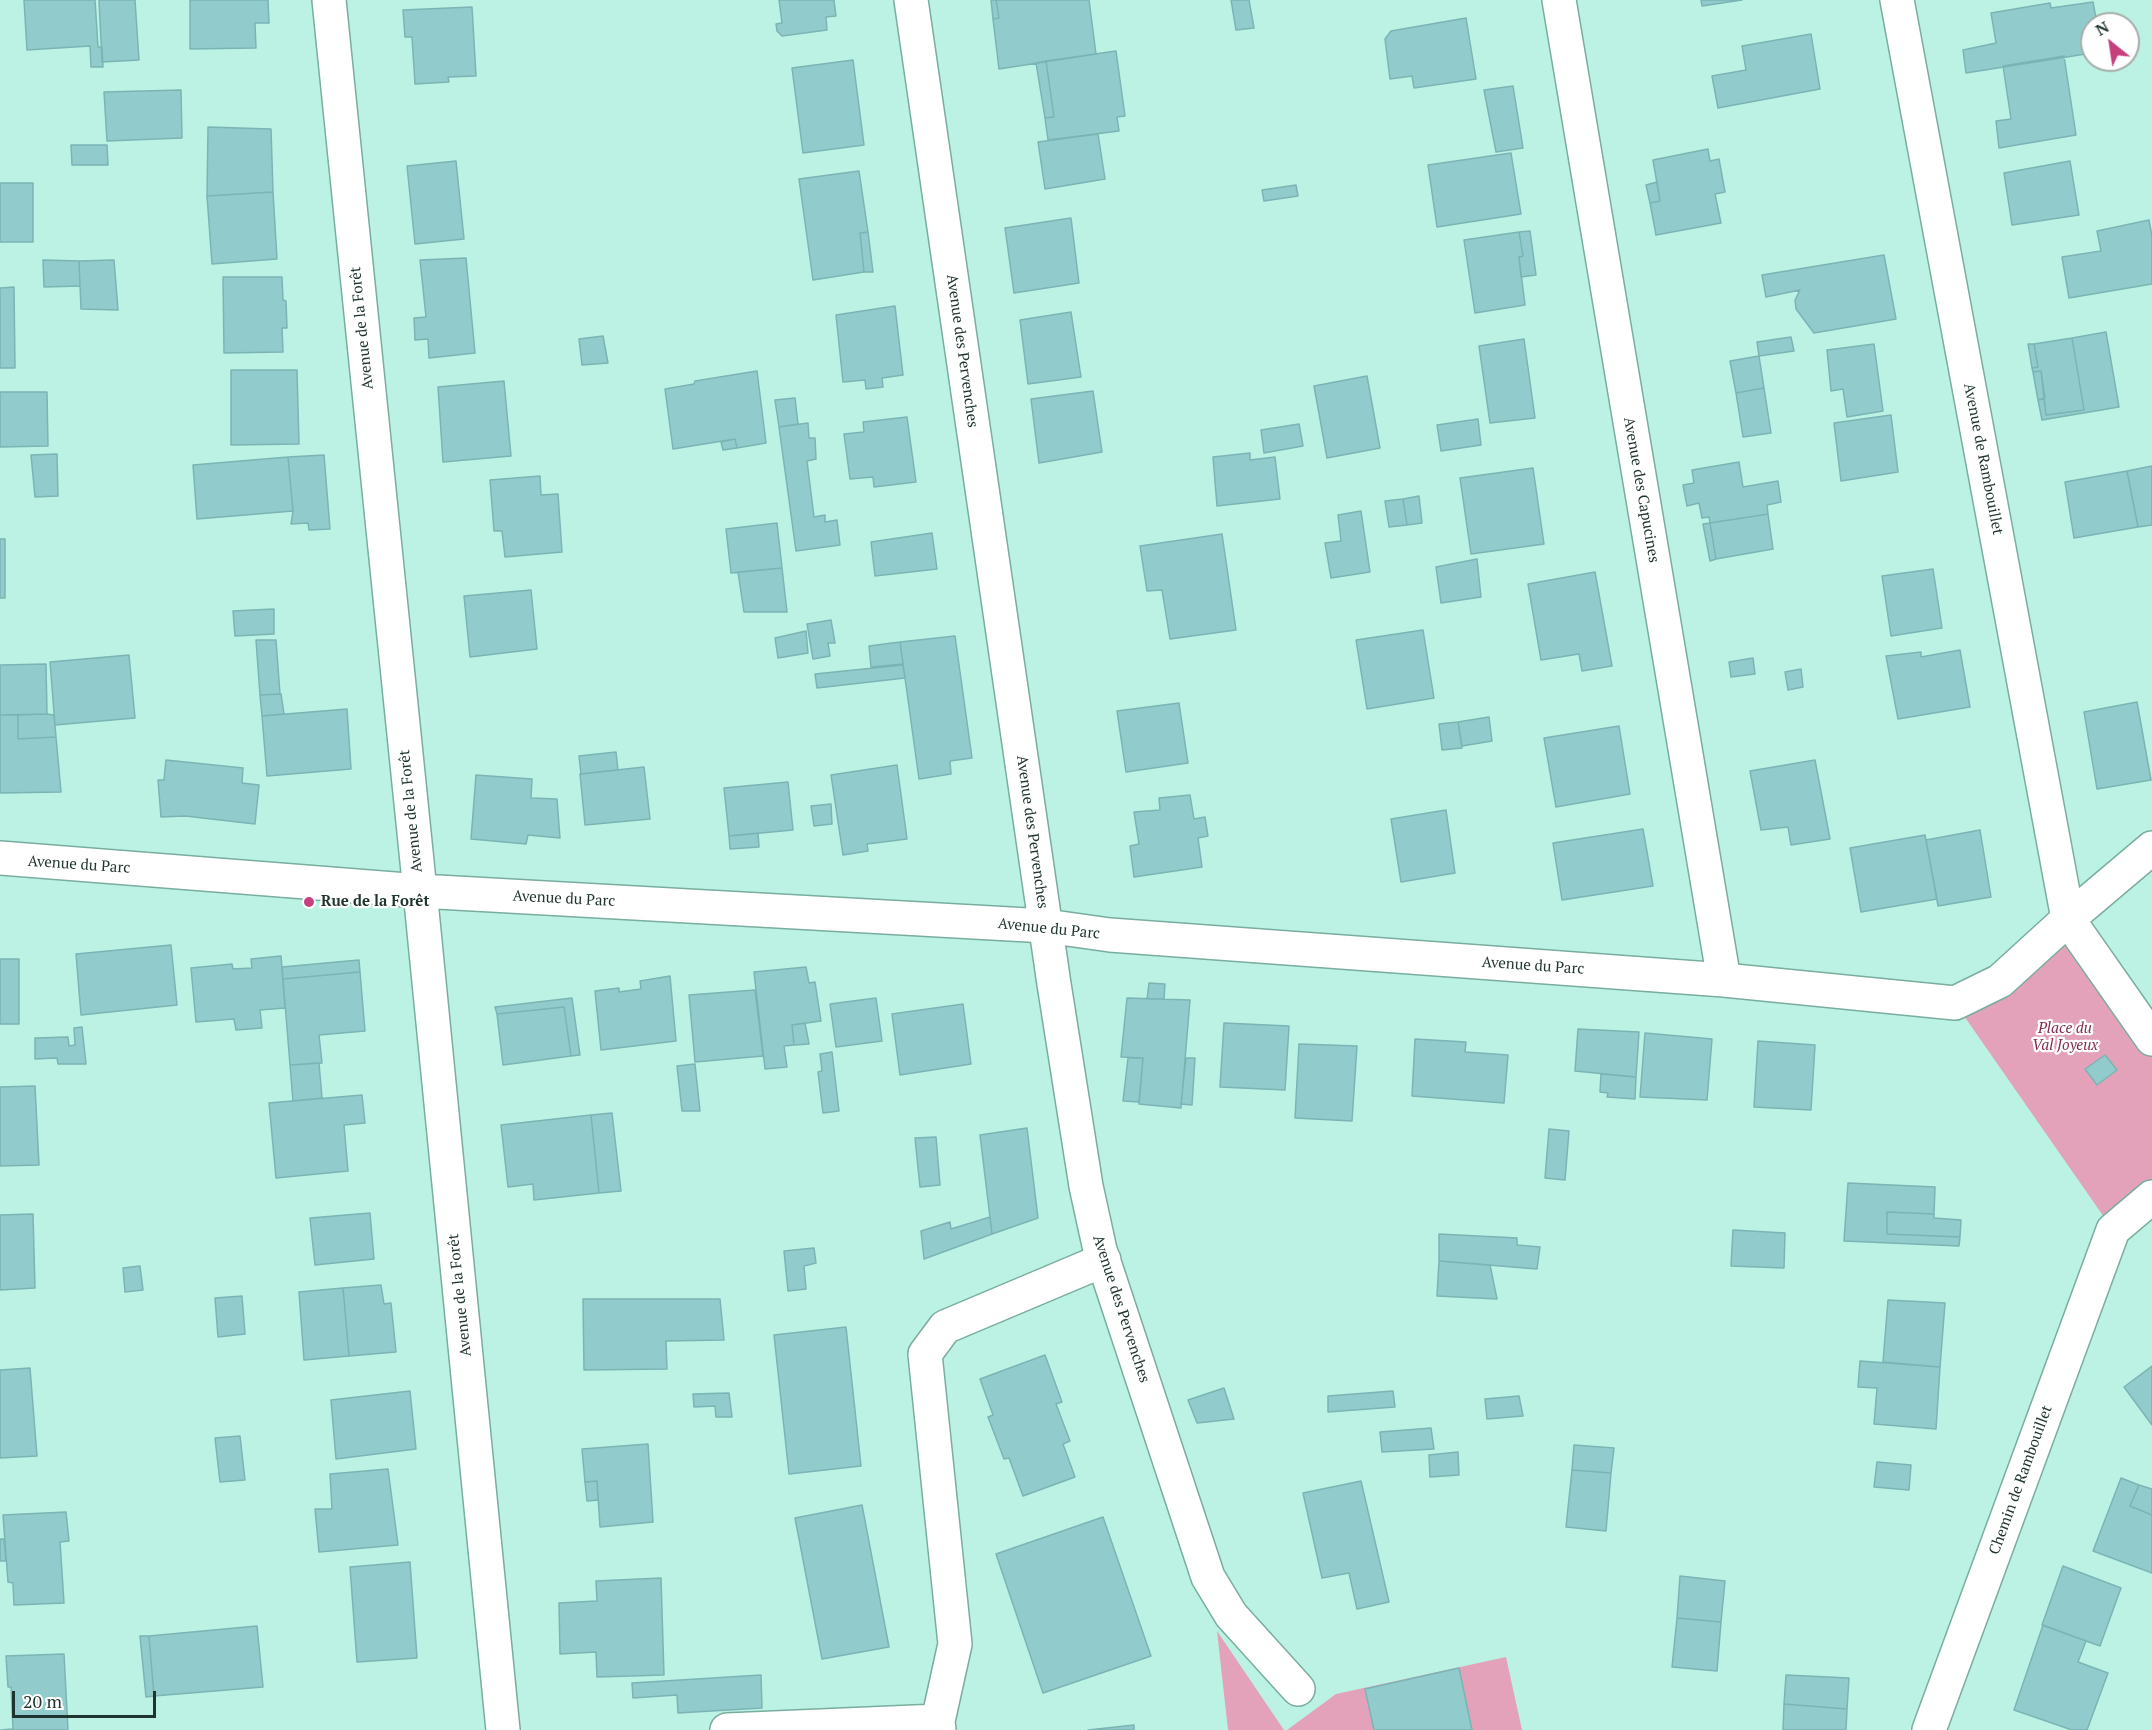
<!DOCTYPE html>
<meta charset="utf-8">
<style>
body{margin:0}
#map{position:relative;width:2152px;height:1730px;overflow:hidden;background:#bcf2e3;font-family:"PT Serif",serif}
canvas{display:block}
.north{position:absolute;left:2080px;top:12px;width:60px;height:60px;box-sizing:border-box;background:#fff;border:2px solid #a5aeab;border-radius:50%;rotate:330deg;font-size:16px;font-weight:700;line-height:24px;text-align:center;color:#1f342e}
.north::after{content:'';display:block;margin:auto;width:21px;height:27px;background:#c7407e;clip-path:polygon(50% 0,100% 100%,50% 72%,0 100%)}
.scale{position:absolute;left:12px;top:1691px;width:144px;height:27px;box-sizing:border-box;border:3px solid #1f342e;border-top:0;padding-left:8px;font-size:18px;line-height:21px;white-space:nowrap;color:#1f342e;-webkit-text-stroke:4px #fff;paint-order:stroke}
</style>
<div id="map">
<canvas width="2152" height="1730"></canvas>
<div class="north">N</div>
<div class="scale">20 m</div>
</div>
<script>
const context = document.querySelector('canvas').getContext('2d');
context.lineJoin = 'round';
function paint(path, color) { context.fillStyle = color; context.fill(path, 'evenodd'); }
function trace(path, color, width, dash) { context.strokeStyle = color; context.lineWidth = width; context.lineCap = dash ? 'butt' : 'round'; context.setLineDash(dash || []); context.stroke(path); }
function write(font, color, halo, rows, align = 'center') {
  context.font = font + ' "PT Serif",serif'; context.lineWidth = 4.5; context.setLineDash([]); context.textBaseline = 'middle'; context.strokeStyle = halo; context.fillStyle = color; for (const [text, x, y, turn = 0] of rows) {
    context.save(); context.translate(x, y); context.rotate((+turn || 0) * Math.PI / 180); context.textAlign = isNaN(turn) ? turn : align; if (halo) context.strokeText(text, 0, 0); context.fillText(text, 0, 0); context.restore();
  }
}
paint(new Path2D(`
 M 2068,919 L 2152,1039 L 2152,1197 L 2113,1230 L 1955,1003 Z
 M 1217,1631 L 1284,1730 L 1228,1730 Z
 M 1506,1657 L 1522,1730 L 1287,1730 L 1336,1694 Z`), '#e3a2b9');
const building = new Path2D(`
 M 24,0 L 95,0 L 98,47 L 102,47 L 103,67 L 91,67 L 90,46 L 27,50 Z
 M 99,0 L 135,0 L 139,60 L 102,62 Z
 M 190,0 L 268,0 L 269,23 L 255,23 L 256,48 L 190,49 Z
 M 779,0 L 834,0 L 836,16 L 826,17 L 827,30 L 782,36 L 777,31 L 776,24 L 782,23 Z
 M 991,0 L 996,0 L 999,18 L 993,19 Z
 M 996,0 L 1089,0 L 1096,54 L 999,69 L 993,19 L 999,18 Z
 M 1231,0 L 1249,0 L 1254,28 L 1236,30 Z
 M 1701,0 L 1742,0 L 1702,6 Z
 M 2093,2 L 2097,24 L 2092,24 L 2092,53 L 1966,73 L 1963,50 L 1996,43 L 1991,13 L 2050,3 L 2051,8 Z
 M 472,7 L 476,76 L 448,77 L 449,82 L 415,84 L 412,37 L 405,37 L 403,10 Z
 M 1466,18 L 1476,79 L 1414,88 L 1412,76 L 1390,79 L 1385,39 L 1391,31 Z
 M 1811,34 L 1820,89 L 1718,108 L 1712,76 L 1746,70 L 1742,46 Z
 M 1116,51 L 1125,116 L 1117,117 L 1119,131 L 1048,140 L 1045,118 L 1054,117 L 1046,61 Z
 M 2064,56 L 2076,135 L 1999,148 L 1996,121 L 2011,119 L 2003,66 Z
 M 853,60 L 864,145 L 803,153 L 792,68 Z
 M 1046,61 L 1054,117 L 1045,118 L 1036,63 Z
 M 1513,86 L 1523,148 L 1496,152 L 1484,90 Z
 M 181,90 L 182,138 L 107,141 L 104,92 Z
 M 208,127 L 271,129 L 273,192 L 207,196 Z
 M 1098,134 L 1105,179 L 1045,189 L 1038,142 Z
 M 71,145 L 107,145 L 108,165 L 72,165 Z
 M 1708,149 L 1710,161 L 1719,159 L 1725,192 L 1715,194 L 1721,223 L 1656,235 L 1650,203 L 1660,201 L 1653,160 Z
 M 1511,153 L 1521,214 L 1437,227 L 1428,165 Z
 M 456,161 L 464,239 L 415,244 L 407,166 Z
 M 2070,161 L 2079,215 L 2012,225 L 2004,173 Z
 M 859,171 L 868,232 L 860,233 L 864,272 L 813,280 L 799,179 Z
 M 1657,182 L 1660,201 L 1650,203 L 1646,185 Z
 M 0,183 L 33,183 L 33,242 L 0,242 Z
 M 1296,185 L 1298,196 L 1264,201 L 1262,190 Z
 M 273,192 L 277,259 L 212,264 L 207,196 Z
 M 1071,218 L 1079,283 L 1014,293 L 1005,228 Z
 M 2149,220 L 2152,236 L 2152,284 L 2069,298 L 2062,257 L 2101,251 L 2097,231 Z
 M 1530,231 L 1536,275 L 1521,277 L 1519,257 L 1523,256 L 1519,232 Z
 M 868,232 L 873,272 L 864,272 L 860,233 Z
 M 1519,232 L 1523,256 L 1519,257 L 1525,305 L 1475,313 L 1464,240 Z
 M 1884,255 L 1896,319 L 1814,333 L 1796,309 L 1795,300 L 1800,290 L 1766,297 L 1762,275 Z
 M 466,258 L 475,353 L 429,358 L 428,339 L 415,340 L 414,318 L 426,317 L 420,260 Z
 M 43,260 L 79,261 L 80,286 L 44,287 Z
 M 114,260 L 118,310 L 81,309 L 79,261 Z
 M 223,277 L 282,277 L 283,300 L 286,301 L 287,328 L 282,328 L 283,352 L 224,353 Z
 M 14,287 L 15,368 L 0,368 L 0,288 Z
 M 895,306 L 903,375 L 882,378 L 883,387 L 866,389 L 865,380 L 843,382 L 836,315 Z
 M 1071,312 L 1081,377 L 1028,384 L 1020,320 Z
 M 2106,332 L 2119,407 L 2042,420 L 2038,400 L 2044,399 L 2046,415 L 2084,410 L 2072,338 Z
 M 603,336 L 608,363 L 582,365 L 579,339 Z
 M 1791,337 L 1794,351 L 1759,356 L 1757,342 Z
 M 2072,338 L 2084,410 L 2046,415 L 2041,371 L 2033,372 L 2032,368 L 2038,367 L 2034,344 Z
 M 1524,339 L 1535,418 L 1490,423 L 1479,346 Z
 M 1874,344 L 1883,411 L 1847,417 L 1843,389 L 1831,391 L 1827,350 Z
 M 2028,344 L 2034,344 L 2038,367 L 2032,368 Z
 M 1759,356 L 1764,388 L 1736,393 L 1730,361 Z
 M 231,370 L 297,370 L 299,444 L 231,445 Z
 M 757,371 L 766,443 L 737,448 L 735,439 L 673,449 L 665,389 L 694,384 L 695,381 Z
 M 2041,371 L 2045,398 L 2038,400 L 2033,372 Z
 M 1367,376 L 1380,448 L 1327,458 L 1314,386 Z
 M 504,381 L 511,456 L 443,462 L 438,387 Z
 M 1764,388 L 1771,433 L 1743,437 L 1736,393 Z
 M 1093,391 L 1102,452 L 1039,463 L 1031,399 Z
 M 0,392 L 47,392 L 48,446 L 0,447 Z
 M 795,398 L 798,424 L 779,427 L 775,400 Z
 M 1891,415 L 1898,472 L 1841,481 L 1834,423 Z
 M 907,417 L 916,482 L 874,487 L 873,477 L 850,479 L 844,434 L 864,432 L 863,422 Z
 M 1478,419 L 1481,445 L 1441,451 L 1437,425 Z
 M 808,423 L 809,438 L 815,438 L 816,459 L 807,461 L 814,517 L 825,515 L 825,522 L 837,520 L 840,545 L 796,551 L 779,427 Z
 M 1299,424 L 1303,446 L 1264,453 L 1261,430 Z
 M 735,439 L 737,448 L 723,450 L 721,442 Z
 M 1250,453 L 1250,460 L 1275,457 L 1280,499 L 1217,506 L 1213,457 Z
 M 57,454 L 58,496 L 35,497 L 31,455 Z
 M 324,455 L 330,529 L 309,530 L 308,523 L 291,524 L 293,511 L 288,457 Z
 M 288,457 L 293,511 L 197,519 L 193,465 Z
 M 1739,462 L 1743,487 L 1778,481 L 1781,502 L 1767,505 L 1768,514 L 1710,523 L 1709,517 L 1702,518 L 1699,503 L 1687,506 L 1683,485 L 1694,483 L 1692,470 Z
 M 2152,466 L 2152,525 L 2138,527 L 2127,471 Z
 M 1533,468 L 1544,544 L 1471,554 L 1460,478 Z
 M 2127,471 L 2138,527 L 2074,538 L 2065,482 Z
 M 540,476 L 541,495 L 558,494 L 562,552 L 505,557 L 502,531 L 494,531 L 490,480 Z
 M 1419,496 L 1422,523 L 1407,525 L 1403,499 Z
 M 1403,499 L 1407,525 L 1389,527 L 1385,501 Z
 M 1361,511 L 1370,572 L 1331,578 L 1325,543 L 1341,541 L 1338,515 Z
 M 1768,514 L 1773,549 L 1716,559 L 1710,523 Z
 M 777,523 L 782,568 L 731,573 L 726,529 Z
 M 1710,523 L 1716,559 L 1710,561 L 1703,524 Z
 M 932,533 L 937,569 L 875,576 L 871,542 Z
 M 1222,534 L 1236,630 L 1170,639 L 1162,590 L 1147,591 L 1140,546 Z
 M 0,539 L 5,539 L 5,598 L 0,598 Z
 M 1477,559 L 1481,597 L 1441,603 L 1436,567 Z
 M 782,568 L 787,612 L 744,612 L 738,572 Z
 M 1933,569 L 1942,628 L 1891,636 L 1882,576 Z
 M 1595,572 L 1612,666 L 1582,671 L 1579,654 L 1541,660 L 1528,584 Z
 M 531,590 L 537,649 L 470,657 L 464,596 Z
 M 274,609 L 274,634 L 235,636 L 233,611 Z
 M 831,620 L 835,643 L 828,643 L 830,656 L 813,659 L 807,624 Z
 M 1423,630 L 1434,698 L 1367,709 L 1356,640 Z
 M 806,631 L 808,653 L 778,658 L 775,638 Z
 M 955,636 L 972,758 L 950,761 L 951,774 L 919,779 L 900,642 Z
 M 256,640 L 276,640 L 280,694 L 260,695 Z
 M 900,642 L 903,664 L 871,667 L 869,646 Z
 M 1960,650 L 1970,707 L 1898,719 L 1886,656 L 1921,652 L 1921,657 Z
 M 129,655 L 135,718 L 55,725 L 50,662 Z
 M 1753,658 L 1755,674 L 1731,677 L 1729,662 Z
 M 46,664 L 47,714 L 0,715 L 0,665 Z
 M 903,665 L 905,678 L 817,688 L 815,674 Z
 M 1801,669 L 1803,687 L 1788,690 L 1785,672 Z
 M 281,694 L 284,714 L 262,716 L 260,695 Z
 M 2137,702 L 2151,780 L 2097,789 L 2084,712 Z
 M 1179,703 L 1188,763 L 1126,772 L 1117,711 Z
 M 347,709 L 351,769 L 267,776 L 262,716 Z
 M 47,714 L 54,715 L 56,737 L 18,739 L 18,715 Z
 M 0,715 L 18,715 L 18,739 L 56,737 L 61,792 L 0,793 Z
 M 1489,717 L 1492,741 L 1462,746 L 1458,722 Z
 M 1458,722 L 1462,748 L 1442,750 L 1439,724 Z
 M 1619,726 L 1630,794 L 1556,807 L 1544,738 Z
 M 616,752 L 618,770 L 581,774 L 579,756 Z
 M 166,760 L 243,768 L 242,783 L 259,785 L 255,824 L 185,816 L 161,817 L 158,780 L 164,780 Z
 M 1815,760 L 1830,839 L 1791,845 L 1788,827 L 1761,830 L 1750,771 Z
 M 897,765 L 907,839 L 867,844 L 868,851 L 843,855 L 831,775 Z
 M 644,767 L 650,819 L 585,825 L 580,774 Z
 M 476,775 L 532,779 L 531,798 L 557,799 L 560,838 L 528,835 L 526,844 L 471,839 Z
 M 788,782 L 793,830 L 729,836 L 724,788 Z
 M 1190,795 L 1194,819 L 1205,817 L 1208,836 L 1198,838 L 1202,867 L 1134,877 L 1130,846 L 1139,844 L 1134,812 L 1160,810 L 1159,798 Z
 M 831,804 L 832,824 L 814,826 L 811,806 Z
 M 1446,810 L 1455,873 L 1401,882 L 1391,819 Z
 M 1643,829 L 1653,886 L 1562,900 L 1553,843 Z
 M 1980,830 L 1991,897 L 1938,906 L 1926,840 Z
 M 758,833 L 759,847 L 730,849 L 729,836 Z
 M 1925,835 L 1937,899 L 1861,912 L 1850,848 Z
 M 171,945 L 177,1005 L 81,1015 L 76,954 Z
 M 281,956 L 285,1008 L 260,1010 L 262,1028 L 236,1030 L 234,1019 L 196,1022 L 191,968 L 232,964 L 233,969 L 252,968 L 251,959 Z
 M 0,959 L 19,959 L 19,1024 L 0,1024 Z
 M 359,960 L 360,972 L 283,979 L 282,967 Z
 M 806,967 L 809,983 L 815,982 L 821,1021 L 792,1025 L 794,1045 L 784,1046 L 787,1067 L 765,1069 L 754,972 Z
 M 360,972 L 365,1031 L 319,1035 L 322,1063 L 290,1065 L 283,979 Z
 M 670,976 L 676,1041 L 601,1050 L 595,991 L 619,988 L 619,992 L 641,989 L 640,981 Z
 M 1149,983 L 1165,984 L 1164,999 L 1147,999 Z
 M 755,990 L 763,1056 L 695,1062 L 689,995 Z
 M 572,998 L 580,1055 L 571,1056 L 564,1007 L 497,1014 L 495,1007 Z
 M 876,998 L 882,1041 L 836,1047 L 830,1004 Z
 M 1127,998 L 1190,1000 L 1181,1108 L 1139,1104 L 1143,1058 L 1121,1057 Z
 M 963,1004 L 971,1064 L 900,1075 L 892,1014 Z
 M 564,1007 L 571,1056 L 503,1065 L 497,1014 Z
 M 805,1023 L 809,1044 L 794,1045 L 792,1025 Z
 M 1224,1023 L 1289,1026 L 1285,1090 L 1220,1087 Z
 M 82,1027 L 86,1064 L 58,1064 L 57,1058 L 35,1059 L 35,1038 L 68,1037 L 69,1046 L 75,1045 L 74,1028 Z
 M 1578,1029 L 1639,1032 L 1636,1077 L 1575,1071 Z
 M 1645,1033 L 1712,1039 L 1707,1100 L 1640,1097 Z
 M 1415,1039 L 1466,1042 L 1465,1052 L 1508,1055 L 1504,1103 L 1412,1096 Z
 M 1758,1041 L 1815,1045 L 1811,1110 L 1754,1107 Z
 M 1299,1044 L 1357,1046 L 1352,1121 L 1295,1118 Z
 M 832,1052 L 839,1111 L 823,1113 L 818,1072 L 822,1071 L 820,1054 Z
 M 2105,1055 L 2117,1070 L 2097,1085 L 2085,1069 Z
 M 1128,1058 L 1143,1058 L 1139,1102 L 1123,1101 Z
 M 1186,1058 L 1195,1058 L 1192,1105 L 1181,1104 Z
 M 319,1063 L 322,1098 L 293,1101 L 290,1065 Z
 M 695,1064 L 700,1111 L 682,1111 L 677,1066 Z
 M 1601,1074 L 1636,1077 L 1635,1099 L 1607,1097 L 1608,1093 L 1600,1092 Z
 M 35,1086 L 39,1165 L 0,1166 L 0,1087 Z
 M 362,1095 L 365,1123 L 344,1125 L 348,1171 L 276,1178 L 269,1103 Z
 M 612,1113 L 621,1191 L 599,1193 L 591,1115 Z
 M 591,1115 L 599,1193 L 534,1200 L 533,1184 L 508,1187 L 501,1125 Z
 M 1027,1128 L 1038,1218 L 992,1234 L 980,1135 Z
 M 1549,1129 L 1569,1131 L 1565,1180 L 1545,1178 Z
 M 936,1137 L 940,1185 L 920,1187 L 915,1138 Z
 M 1848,1183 L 1935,1187 L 1934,1214 L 1887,1212 L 1887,1234 L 1960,1237 L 1959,1246 L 1844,1241 Z
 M 1887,1212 L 1934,1214 L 1934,1218 L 1961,1220 L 1960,1237 L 1887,1234 Z
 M 370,1213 L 374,1259 L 315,1265 L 310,1218 Z
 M 33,1214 L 35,1288 L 0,1290 L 0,1215 Z
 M 990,1217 L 992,1234 L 924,1259 L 921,1231 L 950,1222 L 951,1229 Z
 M 1733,1230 L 1785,1233 L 1784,1268 L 1731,1266 Z
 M 1439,1234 L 1517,1238 L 1517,1245 L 1540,1247 L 1537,1269 L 1439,1261 Z
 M 814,1248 L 816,1263 L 804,1266 L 806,1289 L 788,1291 L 784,1251 Z
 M 1439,1261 L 1490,1265 L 1497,1299 L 1437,1296 Z
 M 140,1266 L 143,1290 L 125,1292 L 123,1268 Z
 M 381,1285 L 384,1304 L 391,1303 L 396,1352 L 349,1356 L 343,1288 Z
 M 343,1288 L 349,1356 L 304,1360 L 299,1292 Z
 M 242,1296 L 245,1334 L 218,1337 L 215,1298 Z
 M 583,1299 L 720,1299 L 724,1340 L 666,1341 L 667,1369 L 584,1370 Z
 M 1888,1300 L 1945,1303 L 1940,1367 L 1883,1362 Z
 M 846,1327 L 861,1466 L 789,1474 L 774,1335 Z
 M 1045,1355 L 1062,1402 L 1056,1404 L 1070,1441 L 1063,1444 L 1075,1477 L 1023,1496 L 1009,1458 L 1004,1459 L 988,1417 L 993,1415 L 980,1379 Z
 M 1860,1361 L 1940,1367 L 1936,1429 L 1874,1424 L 1877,1388 L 1858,1387 Z
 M 2152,1366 L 2152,1425 L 2124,1387 Z
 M 30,1368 L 37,1456 L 0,1458 L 0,1370 Z
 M 1224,1388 L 1234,1419 L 1197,1423 L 1188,1400 Z
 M 410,1391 L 416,1449 L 336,1459 L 331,1400 Z
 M 1393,1391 L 1395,1407 L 1328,1412 L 1328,1396 Z
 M 729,1393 L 732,1417 L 716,1417 L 715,1406 L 694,1407 L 693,1394 Z
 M 1519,1396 L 1523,1416 L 1487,1419 L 1485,1399 Z
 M 1431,1428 L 1434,1449 L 1382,1452 L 1380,1432 Z
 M 240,1436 L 245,1480 L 220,1482 L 215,1438 Z
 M 648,1444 L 653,1522 L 600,1527 L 597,1481 L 585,1482 L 582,1449 Z
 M 1574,1445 L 1614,1448 L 1611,1473 L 1572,1470 Z
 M 1458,1452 L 1459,1475 L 1430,1477 L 1429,1455 Z
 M 1877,1462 L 1911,1465 L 1909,1490 L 1874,1487 Z
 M 388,1469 L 398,1545 L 319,1552 L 315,1509 L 332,1509 L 330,1474 Z
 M 1572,1470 L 1611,1473 L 1606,1531 L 1566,1527 Z
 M 2121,1478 L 2139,1485 L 2130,1506 L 2152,1515 L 2152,1573 L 2093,1551 Z
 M 597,1481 L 598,1500 L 587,1501 L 585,1482 Z
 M 1361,1481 L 1389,1602 L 1357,1609 L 1349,1573 L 1322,1578 L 1303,1493 Z
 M 2139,1485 L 2152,1489 L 2152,1515 L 2130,1506 Z
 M 862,1505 L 889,1647 L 822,1659 L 795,1518 Z
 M 66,1512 L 69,1541 L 60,1542 L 64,1603 L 14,1605 L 13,1583 L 8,1582 L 3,1515 Z
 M 1103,1517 L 1151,1656 L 1043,1693 L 996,1554 Z
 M 0,1539 L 4,1539 L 6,1561 L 0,1561 Z
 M 410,1562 L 417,1658 L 357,1662 L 350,1567 Z
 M 2063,1566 L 2121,1588 L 2100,1646 L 2042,1625 Z
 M 1680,1576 L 1725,1581 L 1721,1622 L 1677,1618 Z
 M 661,1578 L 664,1675 L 597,1677 L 596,1652 L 560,1654 L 559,1603 L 597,1601 L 596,1581 Z
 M 1677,1618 L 1721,1622 L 1717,1671 L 1672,1667 Z
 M 2043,1625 L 2086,1641 L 2078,1662 L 2108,1673 L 2087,1730 L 2072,1730 L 2014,1710 Z
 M 257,1626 L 263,1687 L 154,1696 L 149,1636 Z
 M 140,1636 L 149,1636 L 154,1696 L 146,1697 Z
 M 64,1654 L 68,1730 L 0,1730 L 13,1729 L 11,1687 L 8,1687 L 6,1656 Z
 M 1459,1668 L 1472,1730 L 1374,1730 L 1365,1689 Z
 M 761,1675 L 762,1708 L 678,1713 L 677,1695 L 633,1698 L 632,1683 Z
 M 1786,1675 L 1849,1678 L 1847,1709 L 1784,1704 Z
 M 1784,1704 L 1847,1709 L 1846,1730 L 1783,1730 Z
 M 1134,1725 L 1134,1730 L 1088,1730 Z`);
paint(building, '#92cbcb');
trace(building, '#7bb4b4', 1.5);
const minor = new Path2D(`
 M 329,0 L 420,891 L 503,1730
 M 911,0 L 1054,984 L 1086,1186 L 1100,1250 L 1208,1577 L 1231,1615 L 1298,1689
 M 1559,0 L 1724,980
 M 1897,0 L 2068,919 L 2152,1039
 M 0,858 L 420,891 L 1046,926 L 1110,935 L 1724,980 L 1955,1003 L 2000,981 L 2068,919 L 2152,848
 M 727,1730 L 938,1721
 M 939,1730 L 938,1721 L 955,1644 L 925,1354 L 945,1327 L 1104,1260
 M 1929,1730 L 2113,1230 L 2152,1197`);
trace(minor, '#79ad9f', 36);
trace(minor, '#fff', 33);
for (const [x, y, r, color] of [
 [309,902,6,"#c7407e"]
]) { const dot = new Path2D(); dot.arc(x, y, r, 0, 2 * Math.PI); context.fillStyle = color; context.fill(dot); trace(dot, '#fff', 2); }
write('15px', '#1f342e', '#fff', [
 ["Avenue de la Forêt",362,328,-96],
 ["Avenue des Pervenches",962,351,82],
 ["Avenue de Rambouillet",1983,459,79],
 ["Avenue des Capucines",1641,490,80],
 ["Avenue de la Forêt",411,811,-96],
 ["Avenue des Pervenches",1032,832,82],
 ["Avenue du Parc",79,865,4],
 ["Avenue du Parc",564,899,3],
 ["Avenue du Parc",1049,929,6],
 ["Avenue du Parc",1533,966,4],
 ["Avenue de la Forêt",460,1295,-96],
 ["Avenue des Pervenches",1121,1309,72],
 ["Chemin de Rambouillet",2021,1480,-70]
]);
write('bold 15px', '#1f342e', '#fff', [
 ["Rue de la Forêt",321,902]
], 'left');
write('italic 15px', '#802e53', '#fff', [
 ["Place du",2065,1029],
 ["Val Joyeux",2065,1046]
]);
</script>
